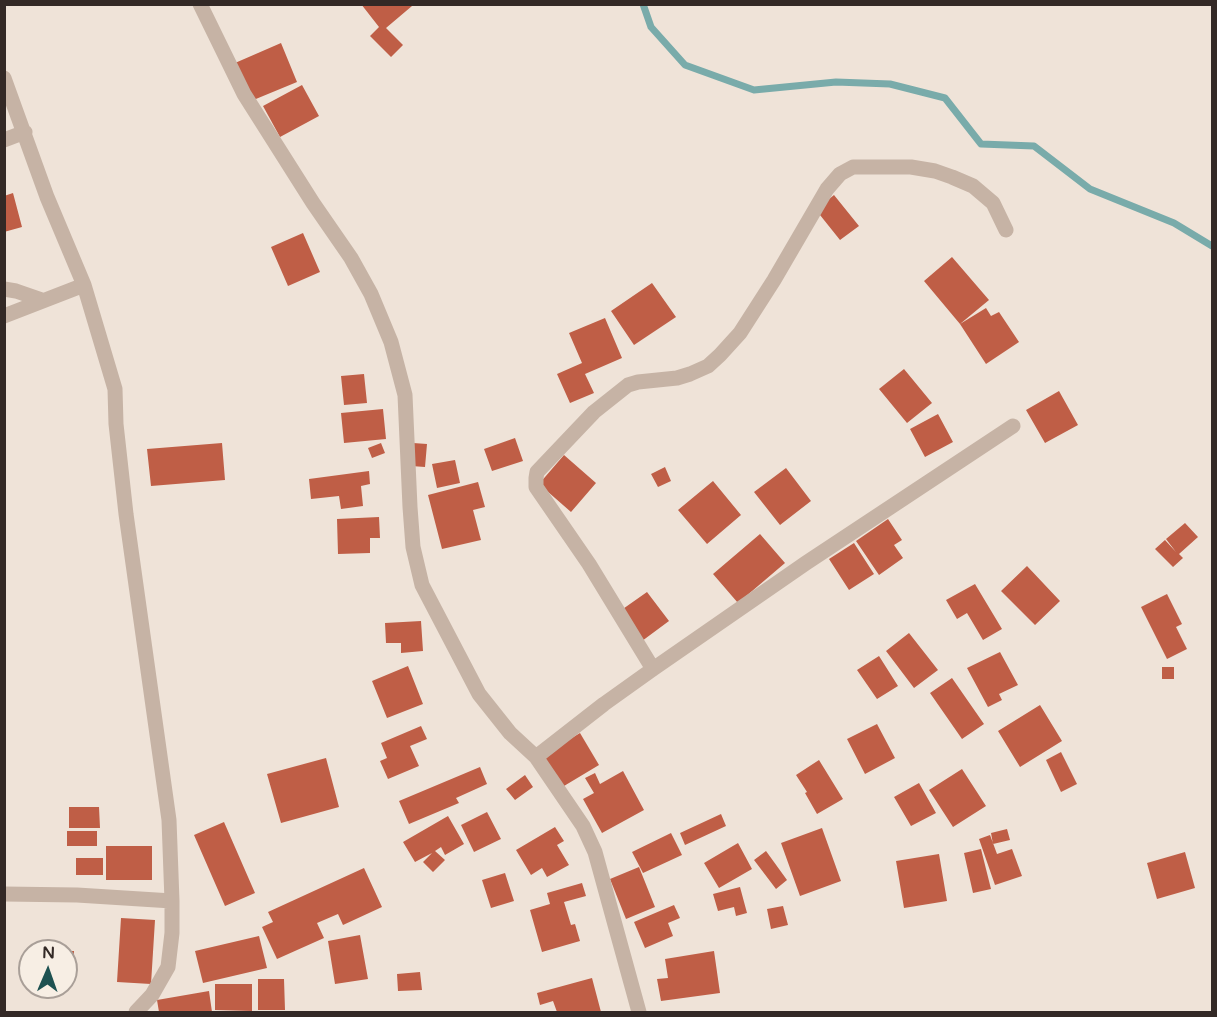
<!DOCTYPE html>
<style>
body{margin:0}
#map{position:relative;width:1217px;height:1017px;overflow:hidden;background:#efe3d8;font-family:"Varela Round",sans-serif}
canvas{display:block}
.frame{position:absolute;inset:0;border:6px solid #332926;pointer-events:none}
.north{position:absolute;left:18px;top:939px;width:60px;height:60px;box-sizing:border-box;background:#f7eee4;border:2px solid #a99f98;border-radius:50%;rotate:2deg;font-size:16px;font-weight:700;line-height:24px;text-align:center;color:#332926}
.north::after{content:'';display:block;margin:auto;width:21px;height:27px;background:#1e5151;clip-path:polygon(50% 0,100% 100%,50% 72%,0 100%)}
</style>
<div id="map">
<canvas width="1217" height="1017"></canvas>
<div class="frame"></div>
<div class="north">N</div>
</div>
<script>
const context = document.querySelector('canvas').getContext('2d');
context.lineJoin = 'round';
function trace(path, color, width, dash) { context.strokeStyle = color; context.lineWidth = width; context.lineCap = dash ? 'butt' : 'round'; context.setLineDash(dash || []); context.stroke(path); }
function paint(path, color) { context.fillStyle = color; context.fill(path, 'evenodd'); }
trace(new Path2D(`
 M 643,4 L 651,27 L 685,65 L 754,90 L 836,82 L 890,84 L 945,98 L 981,144 L 1034,146 L 1090,189 L 1174,223 L 1212,246`), '#79abaa', 7);
paint(new Path2D(`
 M 361,4 L 411,4 L 412,6 L 386,28 L 403,45 L 391,57 L 370,36 L 379,27 Z
 M 281,43 L 297,82 L 251,101 L 235,63 Z
 M 302,85 L 319,116 L 280,137 L 263,106 Z
 M 13,193 L 22,227 L 4,232 L 4,196 Z
 M 834,195 L 859,226 L 840,240 L 816,210 Z
 M 303,233 L 320,272 L 288,286 L 271,247 Z
 M 952,257 L 989,300 L 960,324 L 924,281 Z
 M 652,283 L 676,317 L 634,345 L 611,311 Z
 M 986,308 L 991,316 L 999,312 L 1019,342 L 986,364 L 960,324 Z
 M 605,318 L 622,358 L 585,374 L 594,393 L 570,403 L 557,374 L 582,363 L 569,333 Z
 M 904,369 L 932,403 L 907,423 L 879,389 Z
 M 364,374 L 367,403 L 344,405 L 341,376 Z
 M 1059,391 L 1078,425 L 1045,443 L 1026,410 Z
 M 383,409 L 386,439 L 344,443 L 341,413 Z
 M 938,414 L 953,442 L 925,457 L 910,429 Z
 M 515,438 L 523,461 L 492,471 L 484,449 Z
 M 222,443 L 225,480 L 151,486 L 147,449 Z
 M 381,443 L 385,453 L 372,458 L 368,448 Z
 M 413,443 L 427,444 L 425,467 L 411,466 Z
 M 564,455 L 596,483 L 571,512 L 539,484 Z
 M 455,460 L 460,483 L 437,488 L 432,464 Z
 M 665,467 L 671,481 L 658,487 L 651,474 Z
 M 786,468 L 811,501 L 780,525 L 754,492 Z
 M 369,471 L 370,484 L 361,486 L 363,506 L 341,509 L 339,496 L 311,499 L 309,479 Z
 M 713,481 L 741,515 L 707,544 L 678,510 Z
 M 478,482 L 485,507 L 473,510 L 481,540 L 442,549 L 428,495 Z
 M 379,517 L 380,538 L 370,538 L 370,553 L 338,554 L 337,519 Z
 M 888,519 L 902,540 L 894,545 L 903,558 L 879,575 L 856,541 Z
 M 1185,523 L 1198,537 L 1179,554 L 1183,558 L 1173,567 L 1155,549 L 1165,540 L 1176,552 L 1166,539 Z
 M 760,534 L 785,563 L 738,603 L 713,574 Z
 M 854,543 L 874,574 L 849,590 L 829,559 Z
 M 1027,566 L 1060,601 L 1035,625 L 1001,591 Z
 M 975,584 L 1002,629 L 983,640 L 967,613 L 957,619 L 946,600 Z
 M 647,592 L 669,621 L 642,641 L 620,611 Z
 M 1167,594 L 1182,624 L 1176,627 L 1187,649 L 1167,659 L 1141,607 Z
 M 421,621 L 423,651 L 401,653 L 401,643 L 386,643 L 385,623 Z
 M 909,633 L 938,670 L 914,688 L 886,651 Z
 M 1000,652 L 1018,685 L 999,694 L 1002,700 L 988,707 L 967,668 Z
 M 879,656 L 898,686 L 877,699 L 857,670 Z
 M 408,666 L 423,704 L 387,718 L 372,681 Z
 M 1162,667 L 1174,667 L 1174,679 L 1162,679 Z
 M 952,678 L 984,724 L 962,739 L 930,693 Z
 M 1040,705 L 1062,741 L 1020,767 L 998,731 Z
 M 877,724 L 895,758 L 865,774 L 847,739 Z
 M 421,726 L 427,739 L 410,746 L 419,766 L 388,779 L 380,761 L 387,758 L 381,743 Z
 M 580,733 L 599,765 L 559,789 L 540,757 Z
 M 1061,752 L 1077,784 L 1061,792 L 1046,760 Z
 M 326,758 L 339,807 L 281,823 L 267,774 Z
 M 819,760 L 843,799 L 817,814 L 805,793 L 807,792 L 796,775 Z
 M 480,767 L 487,784 L 456,798 L 459,803 L 409,824 L 399,801 Z
 M 962,769 L 986,806 L 953,827 L 929,790 Z
 M 623,771 L 644,810 L 602,833 L 583,799 L 594,793 L 585,778 L 595,773 L 600,784 Z
 M 525,775 L 533,787 L 515,800 L 506,789 Z
 M 919,783 L 936,813 L 911,826 L 894,797 Z
 M 69,807 L 99,807 L 100,828 L 69,828 Z
 M 487,812 L 501,839 L 474,852 L 461,825 Z
 M 721,814 L 726,826 L 685,845 L 680,833 Z
 M 448,816 L 464,844 L 445,855 L 441,847 L 435,851 L 445,860 L 433,872 L 423,862 L 432,853 L 415,862 L 403,842 Z
 M 224,822 L 255,893 L 225,906 L 194,835 Z
 M 555,827 L 564,841 L 557,845 L 569,865 L 547,877 L 542,868 L 531,875 L 516,850 Z
 M 822,828 L 841,881 L 800,896 L 781,843 Z
 M 1007,829 L 1010,840 L 993,844 L 991,833 Z
 M 67,831 L 97,831 L 97,846 L 67,846 Z
 M 671,833 L 682,855 L 643,873 L 632,852 Z
 M 990,835 L 997,854 L 1012,849 L 1022,876 L 995,885 L 979,839 Z
 M 738,843 L 752,869 L 719,888 L 704,863 Z
 M 106,846 L 152,846 L 152,880 L 106,880 Z
 M 981,849 L 991,889 L 973,893 L 964,853 Z
 M 766,851 L 787,880 L 776,889 L 754,860 Z
 M 1185,852 L 1195,888 L 1157,899 L 1147,863 Z
 M 939,854 L 947,901 L 904,908 L 896,861 Z
 M 76,858 L 103,858 L 103,875 L 76,875 Z
 M 639,867 L 655,907 L 626,919 L 610,879 Z
 M 364,868 L 382,907 L 343,925 L 338,914 L 317,923 L 324,938 L 277,959 L 262,927 L 273,922 L 268,912 Z
 M 505,873 L 514,901 L 491,908 L 482,880 Z
 M 582,883 L 586,896 L 564,902 L 571,925 L 575,924 L 580,941 L 542,952 L 530,910 L 550,904 L 547,893 Z
 M 740,887 L 747,913 L 736,916 L 734,907 L 718,911 L 713,894 Z
 M 674,905 L 680,918 L 668,923 L 673,936 L 645,948 L 634,922 Z
 M 783,906 L 788,925 L 771,929 L 767,909 Z
 M 121,918 L 155,920 L 151,984 L 117,982 Z
 M 360,935 L 368,979 L 335,984 L 328,941 Z
 M 259,936 L 267,968 L 203,983 L 195,951 Z
 M 66,951 L 74,951 L 73,972 L 66,972 Z
 M 714,951 L 720,993 L 661,1001 L 657,979 L 668,978 L 665,959 Z
 M 420,972 L 422,990 L 398,991 L 397,974 Z
 M 592,978 L 601,1012 L 557,1012 L 553,1001 L 540,1005 L 537,993 Z
 M 258,979 L 284,979 L 285,1010 L 258,1010 Z
 M 215,984 L 252,984 L 252,1011 L 215,1010 Z
 M 209,991 L 212,1012 L 159,1012 L 157,1000 Z`), '#bf5e46');
trace(new Path2D(`
 M 200,4 L 244,94 L 313,203 L 351,258 L 371,294 L 391,342 L 405,395 L 410,507 L 413,547 L 422,585 L 479,694 L 510,733 L 536,757 L 583,826 L 595,852 L 639,1012
 M 4,78 L 47,197 L 84,285 L 115,389 L 116,424 L 126,514 L 169,820 L 172,901 L 172,933 L 168,967 L 152,995 L 136,1012
 M 4,140 L 25,132
 M 4,289 L 16,291 L 42,300
 M 4,316 L 84,285
 M 653,669 L 589,564 L 536,487 L 536,478 L 537,472 L 594,412 L 628,385 L 638,382 L 677,378 L 690,374 L 708,366 L 720,355 L 740,333 L 774,280 L 827,189 L 840,174 L 853,167 L 911,167 L 935,171 L 952,177 L 973,186 L 993,203 L 1006,230
 M 536,757 L 604,704 L 653,669 L 806,563 L 1013,426
 M 4,894 L 77,895 L 172,901`), '#c6b3a5', 15);
</script>
